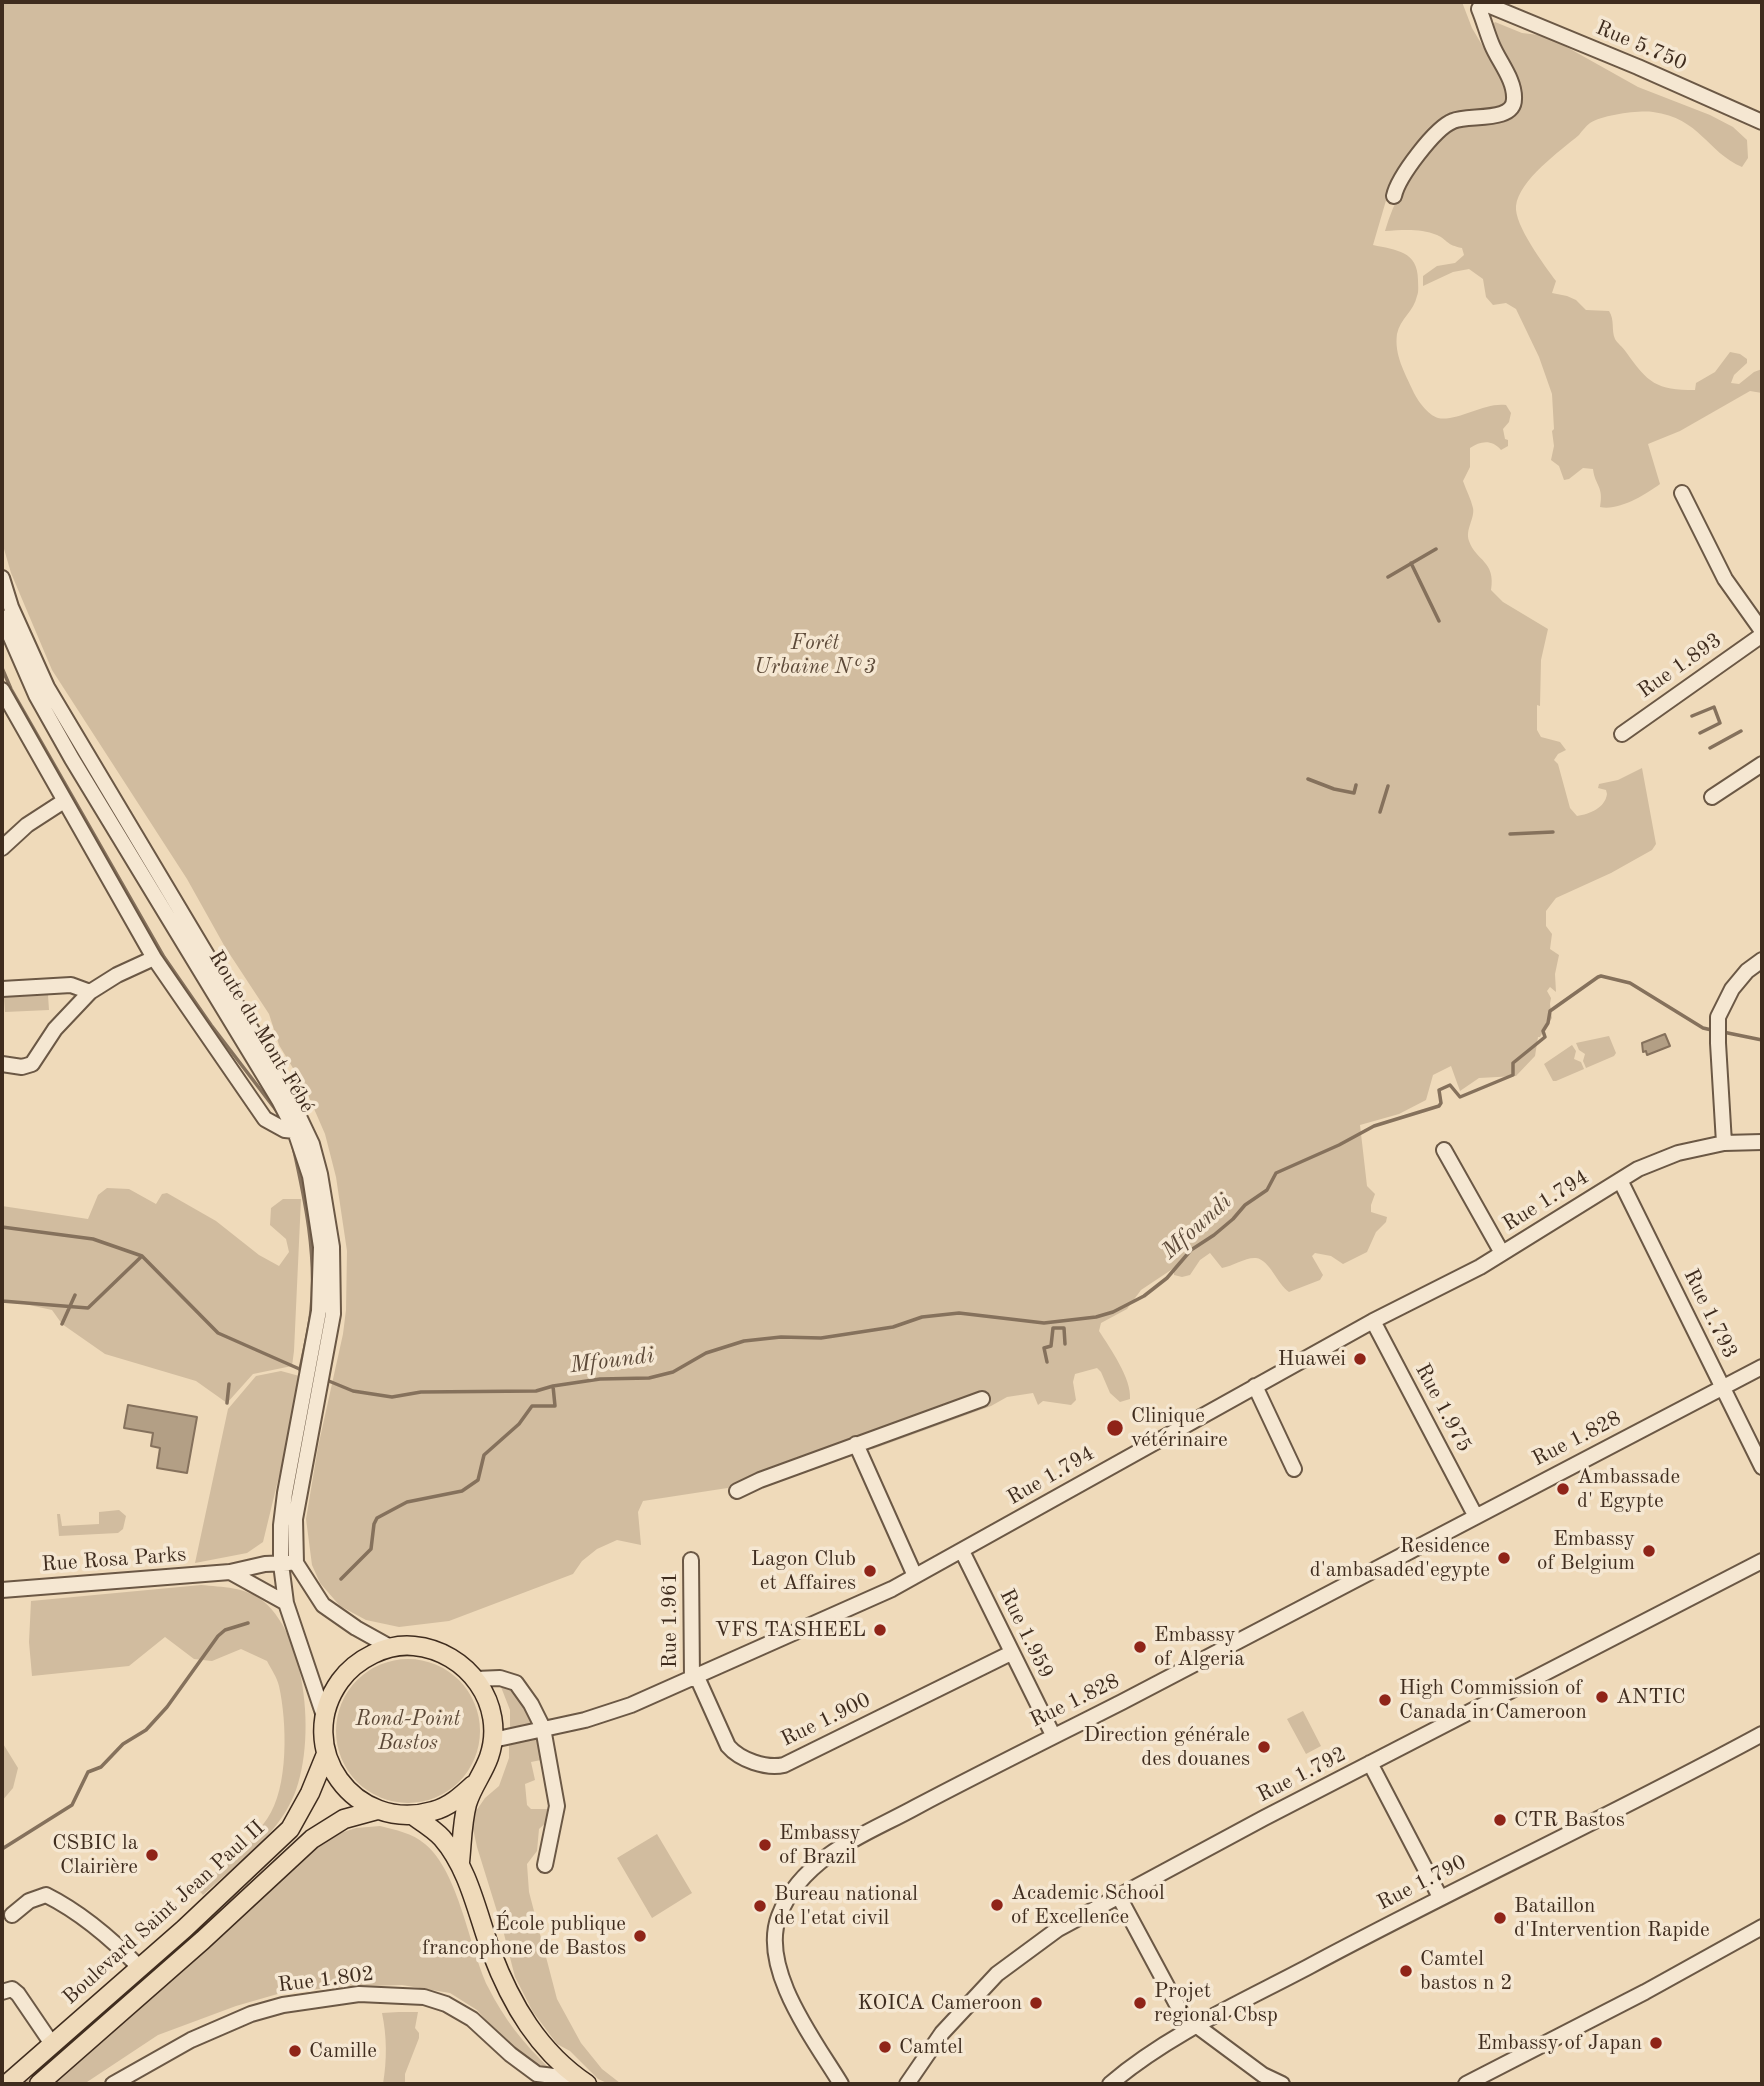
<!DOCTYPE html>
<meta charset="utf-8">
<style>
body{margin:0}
#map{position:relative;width:1764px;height:2086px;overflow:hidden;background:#efdaba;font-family:"Old Standard TT",serif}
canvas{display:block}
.frame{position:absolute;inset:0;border:4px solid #3f2c1e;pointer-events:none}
</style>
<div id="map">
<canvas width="1764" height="2086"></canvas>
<div class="frame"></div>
</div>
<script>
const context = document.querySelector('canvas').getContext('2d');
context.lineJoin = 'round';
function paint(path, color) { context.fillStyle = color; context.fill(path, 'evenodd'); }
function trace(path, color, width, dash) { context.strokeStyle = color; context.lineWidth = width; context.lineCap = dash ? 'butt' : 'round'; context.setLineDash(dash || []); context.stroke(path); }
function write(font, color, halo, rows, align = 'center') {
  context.font = font + ' "Old Standard TT",serif'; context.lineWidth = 7; context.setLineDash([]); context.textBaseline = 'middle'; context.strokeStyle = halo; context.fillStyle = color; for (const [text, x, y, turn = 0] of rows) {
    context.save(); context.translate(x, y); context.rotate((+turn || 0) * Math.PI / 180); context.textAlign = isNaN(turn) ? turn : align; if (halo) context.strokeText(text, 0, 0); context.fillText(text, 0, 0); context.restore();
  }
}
paint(new Path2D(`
 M 2,2 L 1462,2 L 1472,28 L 1507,87 L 1509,97 L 1504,106 L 1494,110 L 1458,114 L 1409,156 L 1392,180 L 1373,245 C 1396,250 1418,251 1418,280 C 1418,285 1419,292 1417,296 C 1414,311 1400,319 1397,334 C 1394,355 1405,373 1413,391 C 1417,400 1428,415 1438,418 C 1457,422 1484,402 1506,405 L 1511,413 L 1509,422 L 1503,429 L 1505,439 L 1508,440 L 1508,446 L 1501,450 C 1492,439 1480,441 1470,448 L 1470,467 L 1463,481 C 1466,490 1471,499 1473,508 C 1475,519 1465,529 1469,541 C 1476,561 1496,561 1491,590 L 1503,602 L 1548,629 L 1541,660 L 1540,706 L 1537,705 L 1537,730 L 1541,737 L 1560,742 L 1566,750 L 1558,754 L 1554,760 L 1558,764 L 1570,808 L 1577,816 C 1590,814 1605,808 1607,794 L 1606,790 L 1598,788 L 1599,784 L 1618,780 L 1642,768 L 1656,844 L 1652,850 L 1611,873 L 1556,898 L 1546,911 L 1546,926 L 1552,934 L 1550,949 L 1559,955 L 1555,974 L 1556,992 L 1550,987 L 1547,991 L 1551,998 L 1550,1004 L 1552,1018 L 1540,1037 L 1538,1037 L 1535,1056 L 1516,1076 L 1479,1078 L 1460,1091 L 1451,1066 L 1433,1075 L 1426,1100 L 1399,1114 L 1360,1125 L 1367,1186 L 1375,1194 L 1371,1205 L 1371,1212 L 1387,1217 L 1386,1222 L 1376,1232 L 1367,1252 L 1343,1264 L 1331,1256 L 1315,1253 L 1312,1256 L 1323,1275 L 1320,1280 L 1289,1292 C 1277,1284 1270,1260 1256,1258 C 1246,1257 1233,1266 1222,1268 L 1210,1253 L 1200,1260 L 1190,1275 L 1182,1277 L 1174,1275 L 1174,1268 L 1141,1290 L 1127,1309 L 1101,1323 L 1099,1331 C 1110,1348 1132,1379 1130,1399 L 1120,1402 L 1110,1393 L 1101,1372 L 1097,1368 L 1075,1374 L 1073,1382 L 1076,1400 L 1071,1405 L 1043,1401 L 1038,1405 L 1033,1393 L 1007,1397 L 991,1406 L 873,1449 L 846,1449 L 734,1487 L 643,1501 L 638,1512 L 641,1545 L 617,1540 L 597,1549 L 582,1561 L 573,1574 L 449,1621 L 399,1627 L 366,1620 L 340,1606 L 320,1583 L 312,1565 L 306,1519 L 318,1447 L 343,1334 L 346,1310 L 347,1251 L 336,1177 L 325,1134 L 305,1088 L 279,1045 L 269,1014 L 225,947 L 187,879 L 52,670 L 11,573 L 2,542 Z
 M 1495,22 L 1522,33 L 1547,36 L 1638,87 L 1710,115 L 1733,127 L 1747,140 L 1748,158 L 1742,167 C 1707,152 1700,118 1653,112 C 1638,110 1603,115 1590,123 C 1586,126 1582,131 1579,135 C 1560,151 1519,180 1516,206 C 1514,225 1545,266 1556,281 L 1552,293 L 1567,296 L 1576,300 L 1586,310 L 1609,311 C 1615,320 1611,330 1615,339 C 1617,343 1623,347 1626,352 C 1648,383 1656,390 1695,390 L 1696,383 L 1715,372 L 1730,352 L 1740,354 L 1747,359 L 1747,363 L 1734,375 L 1731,383 L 1739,384 L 1754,372 L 1762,369 L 1762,393 L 1750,391 L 1680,431 L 1648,444 L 1660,484 C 1645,495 1619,511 1600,507 C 1604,486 1595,486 1593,469 L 1583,468 L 1569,479 L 1564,480 L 1559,466 L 1551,460 L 1554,446 L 1552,431 L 1554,429 L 1552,394 L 1539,357 L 1516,309 L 1506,303 L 1493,305 L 1486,297 L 1483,279 L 1469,269 L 1453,272 L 1423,286 L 1423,276 L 1437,266 L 1455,263 L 1464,255 L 1462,248 C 1446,245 1448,240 1437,235 C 1420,228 1402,230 1385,231 C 1394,199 1409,176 1430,150 C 1436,144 1441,135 1448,130 C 1474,113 1513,137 1522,99 L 1490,28 Z
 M 48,995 L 49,1010 L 5,1012 L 4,997 Z
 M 1609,1036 L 1616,1053 L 1614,1056 L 1586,1068 L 1583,1061 L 1585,1054 L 1579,1050 L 1576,1043 Z
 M 1572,1045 L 1576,1051 L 1574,1059 L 1581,1062 L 1584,1069 L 1556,1081 L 1553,1081 L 1544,1064 Z
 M 107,1188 L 129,1189 L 156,1204 L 162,1194 L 167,1193 L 216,1221 L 259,1255 L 279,1266 L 289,1252 L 286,1239 L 270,1225 L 271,1208 L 283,1199 L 301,1199 L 294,1351 L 292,1366 L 253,1374 L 227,1403 L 196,1381 L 105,1354 L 62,1324 L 52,1310 L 2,1299 L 2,1206 L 88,1219 L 98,1195 Z
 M 281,1371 L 303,1377 L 263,1542 L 247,1553 L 195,1563 L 228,1409 L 256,1376 Z
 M 119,1510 L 126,1516 L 123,1529 L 118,1533 L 59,1536 L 57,1514 L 60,1514 L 62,1526 L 99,1524 L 99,1512 Z
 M 201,1585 C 222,1587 246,1587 263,1601 C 310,1639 319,1761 286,1811 C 266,1844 231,1869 203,1895 L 197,1888 C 221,1867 249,1846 267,1819 C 289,1788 287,1722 279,1686 C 277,1677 271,1669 267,1661 L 241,1649 L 212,1661 L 194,1659 L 165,1637 L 129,1666 L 32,1676 L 29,1642 L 31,1601 Z
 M336 1731a72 72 0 1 1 144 0a72 72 0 1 1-144 0Z
 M 503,1686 L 514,1688 L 534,1722 L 533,1726 L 510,1733 L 510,1710 L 501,1687 Z
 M 1303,1711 L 1321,1746 L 1306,1754 L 1287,1719 Z
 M 539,1738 L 541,1760 L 531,1762 L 535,1780 L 525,1784 L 527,1805 L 531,1809 L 551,1809 L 549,1820 L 539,1829 L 537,1851 L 527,1864 L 529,1892 L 557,1999 L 581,2043 L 602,2069 L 620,2083 L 609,2084 L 598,2079 L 570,2051 L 557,2044 L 533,2012 L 515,1977 L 504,1934 L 477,1847 L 472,1824 L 476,1811 L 485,1798 L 499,1786 L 509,1758 L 509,1741 Z
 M 2,1742 L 18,1768 L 13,1788 L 2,1801 Z
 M 380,1826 C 396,1830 412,1833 425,1844 C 459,1872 469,1947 488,1987 C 504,2019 524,2044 550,2069 L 545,2071 L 518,2055 L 477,2010 L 450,1993 L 402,1985 L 337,1987 L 281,1993 L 236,2006 L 158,2035 L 84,2084 L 52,2084 L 236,1922 L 310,1852 L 331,1836 L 356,1828 Z
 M 657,1834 L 692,1893 L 652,1918 L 617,1858 Z
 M 238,1891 L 240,1891 L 241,1894 L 27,2084 L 20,2084 Z
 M 399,2012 L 418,2012 L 415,2028 L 419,2033 L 419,2038 L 405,2074 L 405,2084 L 383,2084 C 387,2060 387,2037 382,2013 Z`), '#d1bc9f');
const water = new Path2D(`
 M 1665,1034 L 1670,1046 L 1647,1055 L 1646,1051 L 1643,1052 L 1642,1043 Z
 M 128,1405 L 197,1417 L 187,1473 L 157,1468 L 160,1448 L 151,1446 L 153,1433 L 124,1428 Z`);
paint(water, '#b39f85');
trace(water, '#85715c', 2);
trace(new Path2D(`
 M 1411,563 L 1439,621
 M 1388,577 L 1436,549
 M 2,668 L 11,689 L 164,957 L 211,1025 L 279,1114
 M 1692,716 L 1714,707 L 1720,723 L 1700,733
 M 1710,748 L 1741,731
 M 1308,779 L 1334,789 L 1354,793 L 1356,785
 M 1380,812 L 1388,786
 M 1510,834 L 1553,832
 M 1723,1032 L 1762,1040
 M 293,1146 C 305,1199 317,1256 311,1311 C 309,1331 304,1350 300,1370
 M 2,1227 L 93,1239 L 142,1256 L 218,1333 L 304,1371
 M 2,1301 L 88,1308 L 142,1256
 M 62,1324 L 75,1295
 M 1047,1362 L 1044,1348 L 1051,1346 L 1053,1328 L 1064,1328 L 1065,1344
 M 324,1379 L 353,1391 L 392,1397 L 421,1392 L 536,1391 L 553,1386 L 600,1379 L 649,1378 L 673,1372 L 706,1353 L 744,1341 L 781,1337 L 821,1338 L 893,1327 L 922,1317 L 959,1313 L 1044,1323 L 1096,1317 L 1113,1312 L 1144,1296 L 1167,1278 L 1191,1250 L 1214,1235 L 1233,1219 L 1245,1205 L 1267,1190 L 1276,1173 L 1339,1145 L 1374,1126 L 1439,1106 L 1441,1103 L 1439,1090 L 1450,1085 L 1460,1097 L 1513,1075 L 1513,1063 L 1545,1037 L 1543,1031 L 1548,1023 L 1550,1011 L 1598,977 L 1601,976 L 1630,983 L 1703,1028 L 1716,1031
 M 227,1403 L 229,1384
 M 341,1579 L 371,1549 L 374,1524 L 377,1518 L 407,1502 L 462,1491 L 478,1480 L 484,1455 L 519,1424 L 532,1406 L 555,1406 L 553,1386
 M 2,1849 L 72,1805 L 88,1772 L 101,1767 L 123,1744 L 146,1730 L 167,1707 L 218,1636 L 225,1630 L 248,1623`), '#85715c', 3.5);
const minor = new Path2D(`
 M 1394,196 C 1398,177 1435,128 1453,121 C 1468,114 1514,123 1514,99 C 1515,80 1499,62 1492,45 C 1487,33 1484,21 1479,9 L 1483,3 L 1638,67 L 1762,122
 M 1682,493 L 1725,579 L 1762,631
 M 2,578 L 11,607 L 47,687 L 269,1059 L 293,1104 L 312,1144 L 320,1174 L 332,1247 L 333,1314 L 295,1519 L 296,1563 L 323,1605 L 356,1628 L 392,1648
 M 2,617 L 36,695 L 72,759 L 279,1100 L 295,1131 L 310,1176 L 321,1247 L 319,1311 L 285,1493 L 281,1525 L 281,1564 L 286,1603 L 324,1716
 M 2,690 L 154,958 L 265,1119 L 285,1130 L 295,1131
 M 1622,734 L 1762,635
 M 1712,797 L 1762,764
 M 2,848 L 27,825 L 64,801
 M 2,989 L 71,985 L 90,992 L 117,975 L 154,958
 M 2,1064 L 22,1067 L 32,1064 L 55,1029 L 90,992
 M 1724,1143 L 1718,1043 L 1718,1017 L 1732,989 L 1747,971 L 1762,960
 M 1444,1150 L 1502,1253
 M 1620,1180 L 1762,1467
 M 1373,1321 L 1475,1515
 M 1255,1386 L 1294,1469
 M 856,1444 L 915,1576
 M 737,1491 L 760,1480 L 982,1399
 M 962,1551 L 1053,1735
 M 691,1560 L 692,1679
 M 230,1572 L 286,1603
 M 2,1590 L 230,1572 L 265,1564 L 289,1563
 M 697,1677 L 728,1746 C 740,1760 766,1769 784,1765 L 1011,1653
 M 476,1679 L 500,1678 L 516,1683 L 531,1704 L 543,1728 L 557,1806 L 545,1865
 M 493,1740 L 585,1720 L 631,1705 L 892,1589 L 1373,1321 L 1480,1267 L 1638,1169 L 1678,1153 L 1724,1143 L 1762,1142
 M 1370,1763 L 1440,1897
 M 1118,1895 L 1190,2029
 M 12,1915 L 29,1901 L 46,1895 C 82,1913 112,1939 140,1968
 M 2,1992 L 12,1989 L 18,1994 L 52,2044
 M 1197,2026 L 1263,2075 L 1282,2084
 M 113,2084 L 191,2040 L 251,2014 L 283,2005 L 359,1994 L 424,1997 L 446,2004 L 472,2019 L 510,2054 L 537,2074 L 579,2079
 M 841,2084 C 815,2041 759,1969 779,1916 C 788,1892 807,1871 829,1855 C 855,1836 887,1823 916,1807 C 984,1771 1053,1737 1122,1702 C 1336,1592 1548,1477 1762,1367
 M 907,2084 L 942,2033 L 997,1974 L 1058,1929 L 1264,1818 L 1762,1561
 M 1110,2084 C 1169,2034 1242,2002 1310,1966 C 1459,1886 1613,1815 1762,1734
 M 1466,2084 L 1645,1992 L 1762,1927`);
const major = new Path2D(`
 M 412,1815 C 422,1822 434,1829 442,1838 C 469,1869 477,1913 491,1951 C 511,2004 539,2052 587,2084
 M 460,1862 C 462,1843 462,1823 467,1804 C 472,1787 483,1774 489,1757 C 507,1704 467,1651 414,1646 C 387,1643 356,1659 340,1681 C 292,1748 355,1834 433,1811 C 449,1807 461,1796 473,1785
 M 7,2084 L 184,1929 L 290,1829 L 310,1793 L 326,1754
 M 39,2084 L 203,1940 L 312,1839 L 344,1819 L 377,1810`);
trace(minor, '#6b5845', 18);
trace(major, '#3f2c1e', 21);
trace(minor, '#f5e7d2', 14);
trace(major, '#efdaba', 18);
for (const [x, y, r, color] of [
 [1360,1359,7,"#8f2418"],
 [1115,1428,9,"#8f2418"],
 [1563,1489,7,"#8f2418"],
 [1649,1551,7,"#8f2418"],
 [1504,1558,7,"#8f2418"],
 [870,1571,7,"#8f2418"],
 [880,1630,7,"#8f2418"],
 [1140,1647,7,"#8f2418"],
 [1602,1697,7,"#8f2418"],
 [1385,1700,7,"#8f2418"],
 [1264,1747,7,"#8f2418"],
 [1500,1820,7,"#8f2418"],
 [765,1845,7,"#8f2418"],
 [152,1855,7,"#8f2418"],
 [997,1905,7,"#8f2418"],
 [760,1906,7,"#8f2418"],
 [1500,1918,7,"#8f2418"],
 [640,1936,7,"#8f2418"],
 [1406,1971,7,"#8f2418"],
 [1036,2003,7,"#8f2418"],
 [1140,2003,7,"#8f2418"],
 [1656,2043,7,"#8f2418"],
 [885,2047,7,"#8f2418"],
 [295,2051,7,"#8f2418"]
]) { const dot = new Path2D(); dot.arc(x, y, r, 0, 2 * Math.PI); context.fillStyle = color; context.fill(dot); trace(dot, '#f5e7d2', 2.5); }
write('21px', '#3f2c1e', '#f5e7d2', [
 ["Rue 5.750",1641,46,23],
 ["Rue 1.893",1680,666,-35],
 ["Route du Mont-Fébé",261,1032,59],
 ["Rue 1.794",1546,1201,-32],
 ["Rue 1.793",1710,1314,64],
 ["Rue 1.975",1443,1408,62],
 ["Rue 1.828",1577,1439,-27],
 ["Rue 1.794",1051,1476,-30],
 ["Rue Rosa Parks",114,1560,-4],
 ["Rue 1.961",670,1620,-90],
 ["Rue 1.959",1026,1634,64],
 ["Rue 1.828",1075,1701,-26],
 ["Rue 1.900",826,1720,-26],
 ["Rue 1.792",1302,1775,-27],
 ["Rue 1.790",1422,1883,-27],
 ["Boulevard Saint Jean Paul II",164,1913,-42],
 ["Rue 1.802",326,1980,-7]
]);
write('italic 21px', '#5c4938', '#f5e7d2', [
 ["Forêt",815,643],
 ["Urbaine N°3",815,667],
 ["Rond-Point",408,1719],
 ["Bastos",408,1743]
]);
write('21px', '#3f2c1e', '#f5e7d2', [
 ["Huawei",1346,1359,"right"],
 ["Clinique",1131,1416],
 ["vétérinaire",1131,1440],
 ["Ambassade",1577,1477],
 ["d' Egypte",1577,1501],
 ["Embassy",1635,1539,"right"],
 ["of Belgium",1635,1563,"right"],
 ["Residence",1490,1546,"right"],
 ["d'ambasaded'egypte",1490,1570,"right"],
 ["Lagon Club",856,1559,"right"],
 ["et Affaires",856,1583,"right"],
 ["VFS TASHEEL",866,1630,"right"],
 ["Embassy",1154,1635],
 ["of Algeria",1154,1659],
 ["High Commission of",1399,1688],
 ["Canada in Cameroon",1399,1712],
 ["ANTIC",1616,1697],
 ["Direction générale",1250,1735,"right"],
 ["des douanes",1250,1759,"right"],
 ["CTR Bastos",1514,1820],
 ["Embassy",779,1833],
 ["of Brazil",779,1857],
 ["CSBIC la",138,1843,"right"],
 ["Clairière",138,1867,"right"],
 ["Academic School",1011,1893],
 ["of Excellence",1011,1917],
 ["Bureau national",774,1894],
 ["de l'etat civil",774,1918],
 ["Bataillon",1514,1906],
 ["d'Intervention Rapide",1514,1930],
 ["École publique",626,1924,"right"],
 ["francophone de Bastos",626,1948,"right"],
 ["Camtel",1420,1959],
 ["bastos n 2",1420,1983],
 ["Projet",1154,1991],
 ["regional Cbsp",1154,2015],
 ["KOICA Cameroon",1022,2003,"right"],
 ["Embassy of Japan",1642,2043,"right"],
 ["Camtel",899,2047],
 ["Camille",309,2051]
], 'left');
write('italic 23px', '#5c4938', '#f5e7d2', [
 ["Mfoundi",1197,1227,-42],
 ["Mfoundi",612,1361,-7]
]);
</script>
